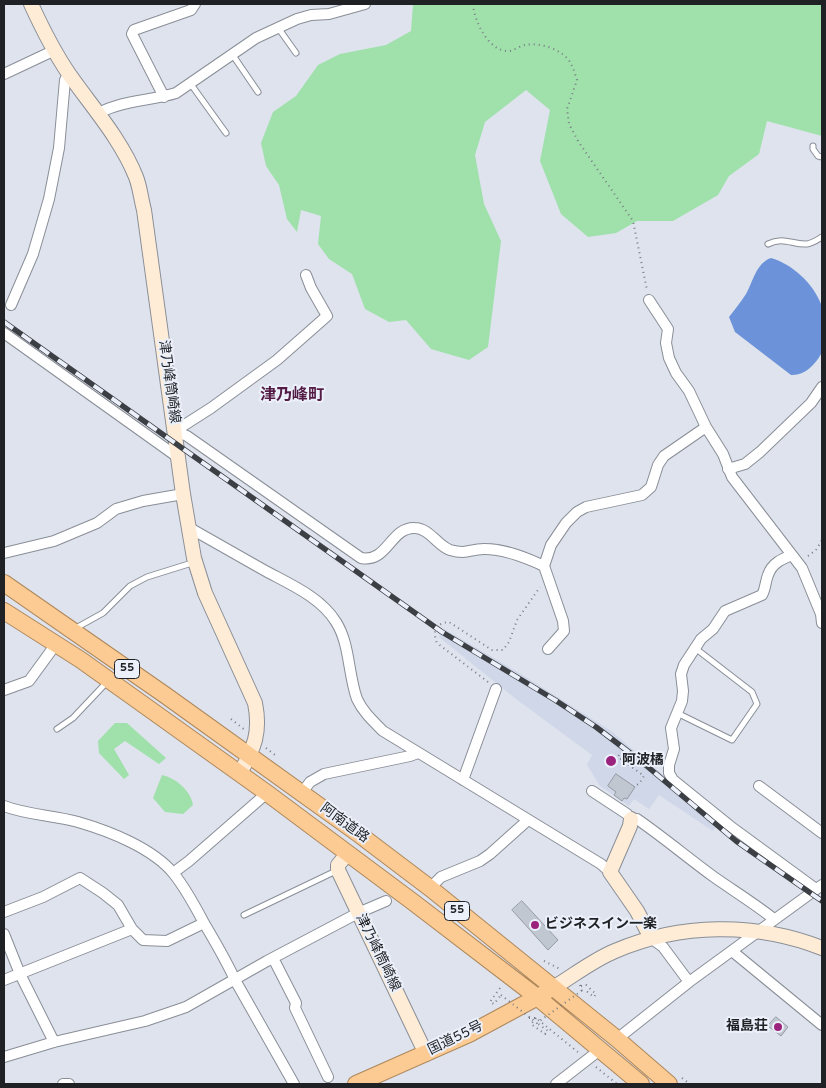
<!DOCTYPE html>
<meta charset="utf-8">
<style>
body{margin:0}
#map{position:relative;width:826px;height:1088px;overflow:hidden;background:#dee3ed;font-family:Overpass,sans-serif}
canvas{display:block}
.frame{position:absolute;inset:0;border:5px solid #1f2125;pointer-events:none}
</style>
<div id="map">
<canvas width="826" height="1088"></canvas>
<div class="frame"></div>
</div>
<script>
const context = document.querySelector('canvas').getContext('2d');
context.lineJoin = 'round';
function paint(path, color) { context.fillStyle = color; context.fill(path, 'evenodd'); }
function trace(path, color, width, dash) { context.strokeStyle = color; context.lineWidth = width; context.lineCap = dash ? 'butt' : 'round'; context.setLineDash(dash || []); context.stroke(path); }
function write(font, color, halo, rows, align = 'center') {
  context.font = font + ' Overpass,"Noto Sans JP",sans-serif'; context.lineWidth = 4; context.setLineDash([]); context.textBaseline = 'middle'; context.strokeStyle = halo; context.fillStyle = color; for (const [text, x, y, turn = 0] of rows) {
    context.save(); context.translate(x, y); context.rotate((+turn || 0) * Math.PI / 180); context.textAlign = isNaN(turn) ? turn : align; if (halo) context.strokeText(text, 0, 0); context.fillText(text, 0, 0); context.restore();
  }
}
paint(new Path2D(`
 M 444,629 L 521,674 L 611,731 L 719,822 L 713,831 L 659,795 L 649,809 L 634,799 L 629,806 L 600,786 L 587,765 L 592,755 L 516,699 L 439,637 Z`), '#cfd7e8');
paint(new Path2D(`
 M 413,4 L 822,4 L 822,136 L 767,121 L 759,154 L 729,176 L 718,195 L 673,221 L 637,221 L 616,233 L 588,237 L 561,214 L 540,161 L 550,110 L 526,90 L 485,122 L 475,155 L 484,204 L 501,241 L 488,347 L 469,360 L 431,349 L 406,320 L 389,322 L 365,309 L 352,274 L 329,259 L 318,244 L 321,216 L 301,210 L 297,232 L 287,219 L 279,185 L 266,166 L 261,143 L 273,112 L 296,96 L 318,65 L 340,54 L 386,45 L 411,31 Z
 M 115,723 L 127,723 L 166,758 L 159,764 L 125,741 L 114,749 L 129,775 L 124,779 L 99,753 L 98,741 Z
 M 162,775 C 176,778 191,791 193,805 L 183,814 L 165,812 L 153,798 Z`), '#9fe0ab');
paint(new Path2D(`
 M 771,258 C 792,264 813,283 821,304 C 823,310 824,349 821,354 C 815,365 804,376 791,375 L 735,332 L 729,317 C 735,309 741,302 746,294 C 753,282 756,263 771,258 Z`), '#6c93d9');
const building = new Path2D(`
 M 616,774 L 635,787 L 627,799 L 624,798 L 622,801 L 614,795 L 616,792 L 608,786 Z
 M 522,901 L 558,940 L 548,950 L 512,910 Z
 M 776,1017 L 788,1027 L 781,1036 L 768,1026 Z`);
paint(building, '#c1c7d0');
trace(building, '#959aa3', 1);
const service = new Path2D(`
 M 279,29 L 296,53
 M 232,54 L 258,92
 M 190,83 L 226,133
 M 813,146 L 813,149 L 818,156 L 822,157
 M 768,244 C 784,236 792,245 807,244 C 813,243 817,240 822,237
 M 76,628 L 103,613 L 130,586 L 147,577 L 195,562
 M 677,713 L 732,740 L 757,704 L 752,692 L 695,648
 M 57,729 L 73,718 L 107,682
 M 244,915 L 338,870`);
const minor = new Path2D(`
 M 4,74 L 55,50
 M 164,97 L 132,34 L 134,30 L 191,10 L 195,4
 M 99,113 C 123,100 150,101 176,93 L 256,38 L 297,19 L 311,15 L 329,14 L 365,4
 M 306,275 L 311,288 L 327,316 L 277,360 L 211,408 L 175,431 L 187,436 L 361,558 C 388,563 390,527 415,528 C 429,528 438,546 450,550 C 468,555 469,549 484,549 C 505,549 525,557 544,566 L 551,545 L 566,523 L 577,512 L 586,507 L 642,495 L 651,487 L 658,465 L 664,456 L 706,427
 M 649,300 L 668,329 L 666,343 L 669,358 L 676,373 L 689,391 L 706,427 L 723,454 L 732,477 L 802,568 L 821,614 L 822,623
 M 11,305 L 33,254 L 49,199 L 59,148 L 65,80 L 69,73
 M 4,333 L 179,458
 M 728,469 L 745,464 L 760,452 L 811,403 L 822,387
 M 188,527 C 213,541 237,555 262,569 C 287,583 320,596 336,622 C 350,644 348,674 357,699 C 363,712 373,721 383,731 L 601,864 L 610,872
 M 4,553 L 54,541 L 97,523 L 116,509 L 143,501 L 183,494
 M 792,555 C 782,559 772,563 768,575 C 765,582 766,588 762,595 L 725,611 L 713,629 L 701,639 L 684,665 L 681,674 L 683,691 L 682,701 L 671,728 L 674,749 L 669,765 L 669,773 L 673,780 L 730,826 L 816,889
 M 544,566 L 563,621 L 564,631 L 548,649
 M 4,690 L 29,681 L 56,644
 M 463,780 L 496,689
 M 759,786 L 822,833
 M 592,791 L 627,814 L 631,819 L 637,819 C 663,837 688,858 714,877 C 734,891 755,904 774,919
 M 301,794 L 310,782 L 324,774 L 410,756 L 418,753
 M 4,806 C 27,815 53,815 78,822 C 109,831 153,848 174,874 C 186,889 195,906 204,923 C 215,942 226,960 235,980 L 294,1084
 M 173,873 L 189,861 L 267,793
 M 430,888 L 441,877 L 480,861 L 490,854 L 528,820
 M 4,912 L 43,897 L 80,878 L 103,893 L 118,905 L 132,929 L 4,980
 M 132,929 L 143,940 L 167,941 L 204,923
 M 4,934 L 20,974 L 54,1042
 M 651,938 L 663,947 L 689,982
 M 732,951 L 822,1025
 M 273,958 L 296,1003 L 295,1008 L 328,1077
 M 617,1039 L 689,982 L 822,885
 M 4,1057 L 54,1042 L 145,1021 L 186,1007 L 267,961 L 358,913 L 386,901
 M 63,1084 L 69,1084
 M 556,1084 L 601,1049`);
const secondary = new Path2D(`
 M 31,4 C 42,28 54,52 69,74 C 92,107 121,139 136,177 C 140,187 141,199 144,210 L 183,494 L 194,558 L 205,593 L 255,703 C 261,733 254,748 240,773
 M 631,819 L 630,826 L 610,872 L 637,911 L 651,938
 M 348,853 L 338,865 L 338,870 L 426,1054
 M 553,988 C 573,976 593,960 615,951 C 680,923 756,922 822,948`);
const trunk = new Path2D(`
 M 4,583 L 165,695 L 360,835 L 430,888 L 617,1039 L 669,1084
 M 4,611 L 81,660 L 267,793 L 413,902 L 537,997 L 641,1084
 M 356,1084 L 469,1034 L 545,993`);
trace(service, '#898e97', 7);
trace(minor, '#898e97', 12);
trace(secondary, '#898e97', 16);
trace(trunk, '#ae875b', 18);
trace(new Path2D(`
 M 473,4 C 474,21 489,53 510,51 C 515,50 520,46 525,45 C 539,42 562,49 570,62 C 573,67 575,74 577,80 L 567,109 L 569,124 L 578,141 L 633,221 L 647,290
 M 808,556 L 816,550 L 822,540
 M 488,682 L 437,643 C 432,631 436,623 449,622 L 492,650 L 503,650 L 509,642 L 517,620 L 540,587
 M 231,719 L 245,730
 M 266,748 L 275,755
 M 619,755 L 618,757 L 644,776 L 639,784 L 633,786
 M 544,961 L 560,969
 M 580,985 L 583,994
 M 581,986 L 586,985 L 596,994 L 594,997 L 584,989
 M 500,988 L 490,1002 L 494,1004 L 501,995
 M 529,1018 L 536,1018 L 579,1053
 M 536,1018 L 531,1024 L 545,1034 L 548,1031 L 537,1023
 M 596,1067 L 617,1084
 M 682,1078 L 690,1084`), '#787c83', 2, [1, 4]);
trace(service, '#fff', 5);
trace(minor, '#fff', 10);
trace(secondary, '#feecd6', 14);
trace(trunk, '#fccb93', 16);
const rail = new Path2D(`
 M 4,322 L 442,632 L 555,700 L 596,727 L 642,762 L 736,841 L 822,901`);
trace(rail, '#3c3f44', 5.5);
trace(rail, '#ebf0fa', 4, [11]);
trace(new Path2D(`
 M 501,995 L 537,1023 L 584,989`), '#787c83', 2, [1, 4]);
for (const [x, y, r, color] of [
 [611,761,6,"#9b237d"],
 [535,925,5,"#9b237d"],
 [778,1027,5,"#9b237d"]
]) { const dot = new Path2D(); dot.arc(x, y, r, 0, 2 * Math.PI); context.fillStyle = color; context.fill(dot); trace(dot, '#ebf0fa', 2); }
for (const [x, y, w] of [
 [127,669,25],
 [457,911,25]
]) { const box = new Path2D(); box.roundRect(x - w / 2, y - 9.5, w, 19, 4); context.fillStyle = '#ebf0fa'; context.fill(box); trace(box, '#1f2125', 1); }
write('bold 12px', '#1f2125', null, [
 ["55",127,669],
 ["55",457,911]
]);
write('14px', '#1f2125', '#ebf0fa', [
 ["津乃峰筒崎線",168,382,82],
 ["阿南道路",344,824,36],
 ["津乃峰筒崎線",377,953,64],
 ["国道55号",456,1039,-26]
]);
write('bold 14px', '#1f2125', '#ebf0fa', [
 ["阿波橘",622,761],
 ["ビジネスイン一楽",545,925],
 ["福島荘",768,1027,"right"]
], 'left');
write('bold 16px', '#541b44', '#ebf0fa', [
 ["津乃峰町",292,397]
]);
</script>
